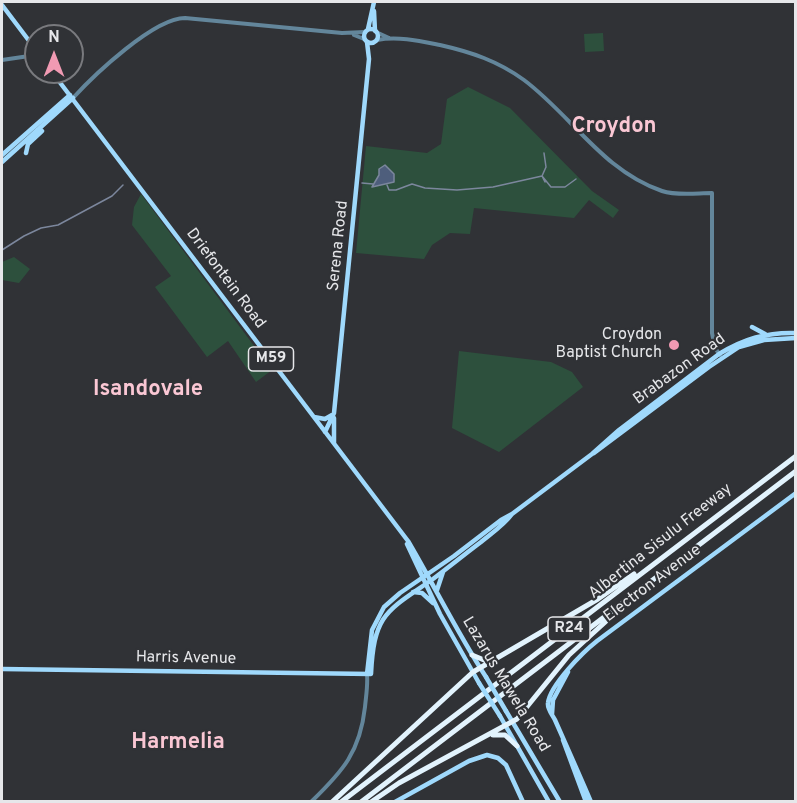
<!DOCTYPE html>
<style>
body{margin:0}
#map{position:relative;width:797px;height:803px;overflow:hidden;background:#303236;font-family:Overpass,sans-serif}
canvas{display:block}
.frame{position:absolute;inset:0;border:3px solid #e6e7ea;pointer-events:none}
.north{position:absolute;left:24px;top:24px;width:60px;height:60px;box-sizing:border-box;background:#303236;border:2px solid #797a7e;border-radius:50%;rotate:0deg;font-size:16px;font-weight:700;line-height:24px;text-align:center;color:#e6e7ea}
.north::after{content:'';display:block;margin:auto;width:21px;height:27px;background:#f19ab3;clip-path:polygon(50% 0,100% 100%,50% 72%,0 100%)}
</style>
<div id="map">
<canvas width="797" height="803"></canvas>
<div class="frame"></div>
<div class="north">N</div>
</div>
<script>
const context = document.querySelector('canvas').getContext('2d');
context.lineJoin = 'round';
function paint(path, color) { context.fillStyle = color; context.fill(path, 'evenodd'); }
function trace(path, color, width, dash) { context.strokeStyle = color; context.lineWidth = width; context.lineCap = dash ? 'butt' : 'round'; context.setLineDash(dash || []); context.stroke(path); }
function write(font, color, halo, rows, align = 'center') {
  context.font = font + ' Overpass,sans-serif'; context.lineWidth = 4.5; context.setLineDash([]); context.textBaseline = 'middle'; context.strokeStyle = halo; context.fillStyle = color; for (const [text, x, y, turn = 0] of rows) {
    context.save(); context.translate(x, y); context.rotate((+turn || 0) * Math.PI / 180); context.textAlign = isNaN(turn) ? turn : align; if (halo) context.strokeText(text, 0, 0); context.fillText(text, 0, 0); context.restore();
  }
}
paint(new Path2D(`
 M 603,33 L 604,51 L 585,52 L 584,34 Z
 M 468,87 L 510,108 L 592,191 L 619,210 L 613,218 L 589,200 L 574,218 L 474,208 L 470,234 L 450,233 L 432,245 L 424,259 L 356,253 L 366,146 L 427,153 L 441,144 L 447,99 Z
 M 141,194 L 272,370 L 256,382 L 228,341 L 207,357 L 155,287 L 171,276 L 132,225 L 134,207 Z
 M 14,257 L 30,269 L 19,283 L 2,280 L 2,262 Z
 M 459,351 L 551,362 L 572,372 L 583,387 L 499,452 L 452,428 Z`), '#2d503d');
const water = new Path2D(`
 M 385,165 L 394,174 L 394,182 L 372,187 L 379,175 L 379,169 Z`);
paint(water, '#4e5e7c');
trace(water, '#7c879d', 1.5);
trace(new Path2D(`
 M 545,182 L 542,176 L 551,187 L 565,187 L 576,179
 M 362,183 L 373,184
 M 387,185 L 389,190 L 396,190 L 412,184 L 425,188 L 457,190 L 493,187 L 542,176 L 546,167 L 544,153
 M 2,250 L 24,236 L 41,228 L 58,225 L 112,196 L 123,185`), '#7c879d', 1.5);
trace(new Path2D(`
 M 376,32 L 389,38
 M 354,35 L 364,39
 M 377,40 C 398,36 420,41 440,45 C 471,52 498,61 524,80 C 572,116 603,171 662,191 C 677,196 697,193 712,193 L 712,333 L 715,348 L 720,355
 M 2,60 L 36,55
 M 73,98 C 94,75 154,18 185,18 L 342,33 L 365,32
 M 311,802 C 343,771 360,752 365,707 C 366,696 368,685 367,674`), '#63869b', 4);
trace(new Path2D(`
 M 2,5 L 36,50
 M 374,11 L 375,31
 M 368,29 L 374,2
 M364 36a7 7 0 1 1 14 0a7 7 0 1 1-14 0Z
 M 52,72 L 408,541 C 435,587 458,634 486,677
 M 26,153 L 28,144 L 42,131
 M 2,155 L 70,95
 M 2,162 L 73,98
 M 752,327 L 765,334
 M 314,417 L 325,419 L 332,415
 M 334,418 L 334,443
 M 325,432 L 334,413 L 366,89 L 369,59 L 367,42
 M 594,453 L 709,367 L 739,347 L 764,340 L 796,338
 M 407,544 L 440,614 L 479,683
 M 437,590 L 443,572
 M 413,592 L 422,593 L 433,603
 M 2,669 L 371,674 C 374,613 387,611 433,579 C 449,567 465,554 481,542 C 492,533 504,525 512,514 L 592,454 L 619,430 L 719,354 C 744,339 766,332 796,333
 M 367,674 L 372,630 L 384,607 L 400,593 L 454,556 L 501,520 L 512,514
 M 506,711 L 560,802
 M 552,714 L 553,700 L 568,672
 M 500,716 L 549,802
 M 563,740 L 586,802
 M 395,802 L 469,761 L 487,755 L 498,758 L 506,765 L 523,802
 M 591,802 C 579,774 567,747 555,720 C 552,714 547,709 548,703 C 550,685 583,652 597,641 L 796,493`), '#9fd9fc', 4.5);
trace(new Path2D(`
 M 472,655 L 484,660 L 490,660
 M 493,735 L 505,735 L 517,746
 M 332,802 L 473,672 L 598,599 L 634,574
 M 341,802 L 796,456
 M 361,802 L 796,471
 M 371,802 L 399,783 L 517,719 L 569,655 L 625,604`), '#e2f3fd', 5);
trace(new Path2D(`
 M 486,677 L 506,711
 M 479,683 L 500,716`), '#9fd9fc', 4.5);
for (const [x, y, r, color] of [
 [674,345,6,"#f19ab3"]
]) { const dot = new Path2D(); dot.arc(x, y, r, 0, 2 * Math.PI); context.fillStyle = color; context.fill(dot); trace(dot, '#303236', 2); }
for (const [x, y, w] of [
 [271,359,45],
 [569,629,42]
]) { const box = new Path2D(); box.roundRect(x - w / 2, y - 12, w, 24, 4.5); context.fillStyle = '#303236'; context.fill(box); trace(box, '#e6e7ea', 1.5); }
write('bold 15px', '#e6e7ea', null, [
 ["M59",271,359],
 ["R24",569,629]
]);
write('16px', '#e6e7ea', '#303236', [
 ["Serena Road",339,246,-84],
 ["Driefontein Road",225,279,53],
 ["Brabazon Road",680,370,-36],
 ["Albertina Sisulu Freeway",661,542,-38],
 ["Electron Avenue",653,584,-37],
 ["Harris Avenue",186,659,1],
 ["Lazarus Mawela Road",505,685,59]
]);
write('16px', '#e6e7ea', '#303236', [
 ["Croydon",662,336],
 ["Baptist Church",662,354]
], 'right');
write('bold 22px', '#fac7d4', '#303236', [
 ["Croydon",614,128],
 ["Isandovale",148,391],
 ["Harmelia",178,744]
]);
</script>
